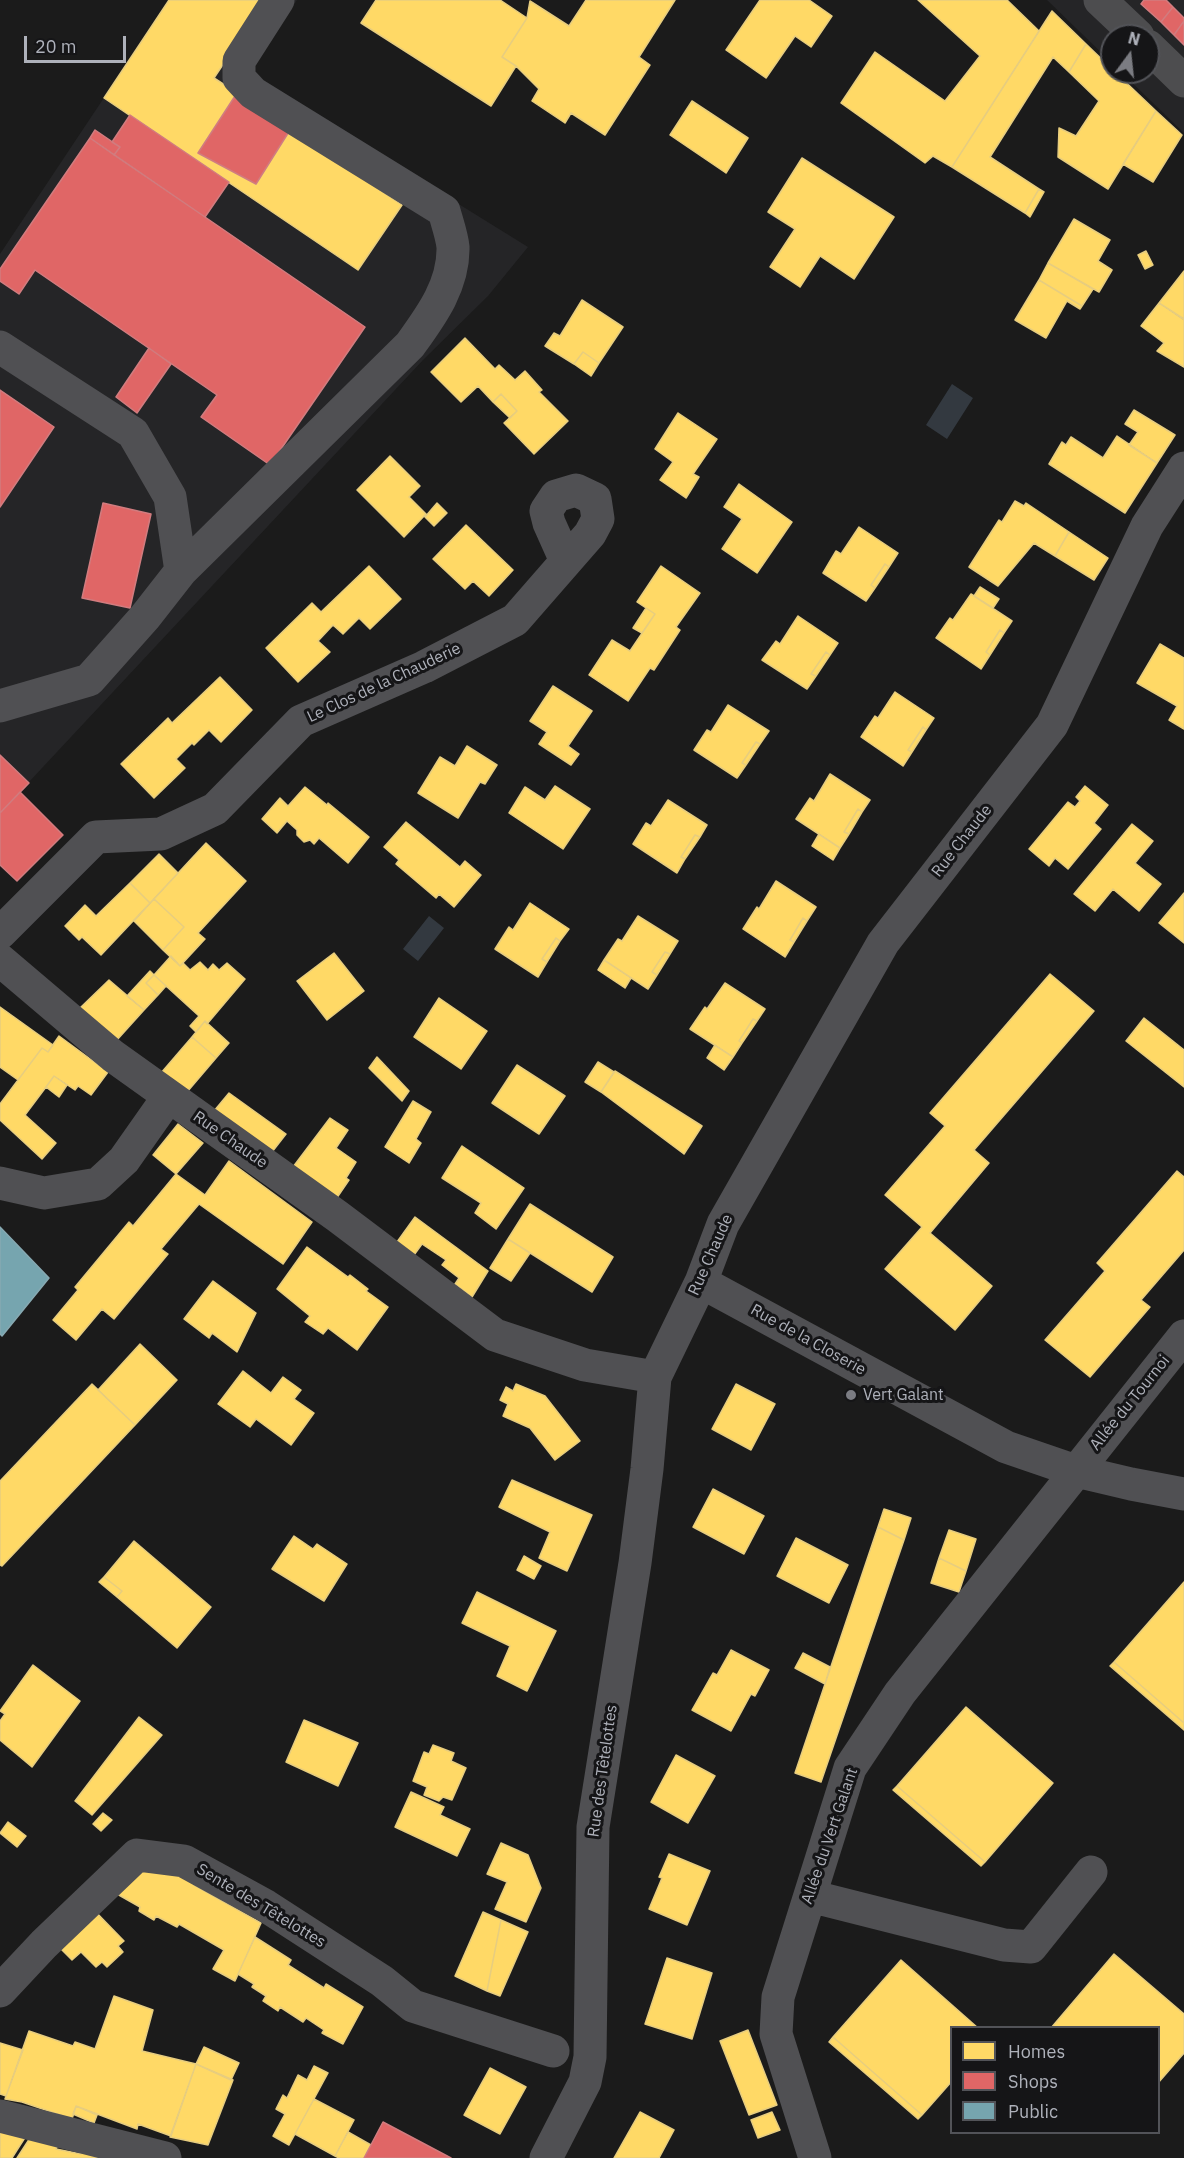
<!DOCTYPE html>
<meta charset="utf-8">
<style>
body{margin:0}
#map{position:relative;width:1184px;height:2158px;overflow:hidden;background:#1b1b1b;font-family:"IBM Plex Sans",sans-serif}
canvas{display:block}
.legend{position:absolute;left:950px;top:2026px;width:210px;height:108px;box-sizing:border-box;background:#151517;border:2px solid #525358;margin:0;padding:8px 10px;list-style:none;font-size:18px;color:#aeb1ba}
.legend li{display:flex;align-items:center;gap:12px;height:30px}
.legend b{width:30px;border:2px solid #525358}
.north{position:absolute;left:1100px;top:24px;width:60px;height:60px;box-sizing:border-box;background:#151517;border:2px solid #525358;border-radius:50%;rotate:15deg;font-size:16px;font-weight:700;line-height:24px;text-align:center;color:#aeb1ba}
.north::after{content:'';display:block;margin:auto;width:21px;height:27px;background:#7b7c82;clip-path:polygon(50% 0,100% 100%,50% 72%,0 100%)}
.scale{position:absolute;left:24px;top:36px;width:102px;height:27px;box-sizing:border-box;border:3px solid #aeb1ba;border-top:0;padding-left:8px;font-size:18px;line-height:21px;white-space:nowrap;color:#aeb1ba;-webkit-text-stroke:4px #151517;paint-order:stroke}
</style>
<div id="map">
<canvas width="1184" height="2158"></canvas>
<ul class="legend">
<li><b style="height:16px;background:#ffd966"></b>Homes</li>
<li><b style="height:16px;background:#e06666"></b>Shops</li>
<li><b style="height:16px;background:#76a5af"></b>Public</li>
</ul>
<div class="north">N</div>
<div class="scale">20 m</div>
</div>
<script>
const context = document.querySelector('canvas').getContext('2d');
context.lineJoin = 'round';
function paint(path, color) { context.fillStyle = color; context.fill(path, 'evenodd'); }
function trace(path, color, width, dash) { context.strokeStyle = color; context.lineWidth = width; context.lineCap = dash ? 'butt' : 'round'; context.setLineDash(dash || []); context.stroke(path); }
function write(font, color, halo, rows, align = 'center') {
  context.font = font + ' "IBM Plex Sans",sans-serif'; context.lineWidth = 6; context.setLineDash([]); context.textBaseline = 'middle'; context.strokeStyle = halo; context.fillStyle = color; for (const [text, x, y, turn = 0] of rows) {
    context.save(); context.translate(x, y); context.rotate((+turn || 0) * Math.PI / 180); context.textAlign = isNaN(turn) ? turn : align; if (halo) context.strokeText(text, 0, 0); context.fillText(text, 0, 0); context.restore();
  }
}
paint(new Path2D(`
 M 169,0 L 297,0 L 249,74 L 528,247 L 488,296 L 423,360 L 0,813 L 0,254 Z
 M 1047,0 L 1184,0 L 1184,133 L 1121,72 L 1148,72 L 1148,36 L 1112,36 L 1112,63 Z`), '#252527');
paint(new Path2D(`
 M 952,384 L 973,398 L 947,439 L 926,425 Z
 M 429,916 L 444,928 L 418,961 L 403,949 Z`), '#333940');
const homes = new Path2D(`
 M 169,0 L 266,0 L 214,78 L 237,93 L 198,153 L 256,184 L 290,130 L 402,205 L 358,270 L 104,98 Z
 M 376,0 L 500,0 L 527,18 L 502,57 L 516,66 L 491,106 L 361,23 Z
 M 586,0 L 675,0 L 639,57 L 650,65 L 605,135 L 571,113 L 565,123 L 532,101 L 539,89 L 516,66 L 502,57 L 527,18 L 530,1 L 569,26 Z
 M 760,0 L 809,0 L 832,16 L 811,47 L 795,36 L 766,78 L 726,50 Z
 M 918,0 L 1007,0 L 1039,31 L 952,167 L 933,156 L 925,163 L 841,103 L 875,52 L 945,101 L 980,56 Z
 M 1052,11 L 1086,44 L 1069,72 L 1053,57 L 990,157 L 1039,189 L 1025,213 L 952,167 Z
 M 1086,44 L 1112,69 L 1112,72 L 1115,72 L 1156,111 L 1108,189 L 1058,157 L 1059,128 L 1076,136 L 1099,101 L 1069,72 Z
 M 692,101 L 748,138 L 726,173 L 670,135 Z
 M 1156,111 L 1182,135 L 1153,182 L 1123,164 Z
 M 802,158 L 894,217 L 854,279 L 820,256 L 800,287 L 770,267 L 795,229 L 768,212 Z
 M 1039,189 L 1044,192 L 1030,217 L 1025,213 Z
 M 1074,219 L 1110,240 L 1098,261 L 1112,270 L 1099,292 L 1048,263 Z
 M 1146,251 L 1153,265 L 1145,269 L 1138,255 Z
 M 1048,263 L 1093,289 L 1082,306 L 1039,280 Z
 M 1184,271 L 1184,320 L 1159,303 Z
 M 1039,280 L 1082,306 L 1080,309 L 1067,301 L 1046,338 L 1015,320 Z
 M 582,300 L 623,327 L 599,363 L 583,352 L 574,364 L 545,346 L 554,333 L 560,336 Z
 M 1159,303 L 1184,319 L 1184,367 L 1157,351 L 1164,343 L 1141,326 Z
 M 465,338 L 495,369 L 499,365 L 515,380 L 525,371 L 542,390 L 539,392 L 568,421 L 534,454 L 504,423 L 517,411 L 501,394 L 493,402 L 478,386 L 461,402 L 431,372 Z
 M 583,352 L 599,363 L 591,376 L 574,364 Z
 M 501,394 L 517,411 L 510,418 L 493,402 Z
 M 1134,410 L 1175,435 L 1157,463 L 1129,445 L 1138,432 L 1125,424 Z
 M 678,413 L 717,439 L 693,474 L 699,477 L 686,498 L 660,480 L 673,462 L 655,449 Z
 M 1117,436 L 1157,463 L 1125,513 L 1049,464 L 1062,442 L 1066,445 L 1071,437 L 1103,458 Z
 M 390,456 L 420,486 L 409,497 L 426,514 L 404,537 L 357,490 Z
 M 739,484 L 792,522 L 757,573 L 722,549 L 742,519 L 724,507 Z
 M 1015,501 L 1024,506 L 1026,503 L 1069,532 L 1055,556 L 1034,543 L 998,586 L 969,567 L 999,520 L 1002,522 Z
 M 437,503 L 447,513 L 434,526 L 425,517 Z
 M 466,525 L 513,570 L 489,596 L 473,581 L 465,589 L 433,559 Z
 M 859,527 L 898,553 L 889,567 L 885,564 L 871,585 L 875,588 L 866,601 L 823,573 L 836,551 L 841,554 Z
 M 1069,532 L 1108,558 L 1094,580 L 1055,556 Z
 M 885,564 L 889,567 L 875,588 L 871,585 Z
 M 369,566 L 401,599 L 370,629 L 359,618 L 343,634 L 333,625 L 318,641 L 330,652 L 298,682 L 266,648 L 312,603 L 321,612 Z
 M 661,566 L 700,593 L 676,627 L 680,630 L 654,670 L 650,668 L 628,701 L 589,675 L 612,640 L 630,651 L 655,614 L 637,602 Z
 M 980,587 L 999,599 L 993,608 L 974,596 Z
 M 971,594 L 1012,621 L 1004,633 L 1000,630 L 986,652 L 990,655 L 981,669 L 936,638 L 950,618 L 953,620 Z
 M 646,608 L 655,614 L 642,633 L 633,628 Z
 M 798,616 L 838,643 L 830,655 L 826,652 L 811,674 L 816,676 L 807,689 L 762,660 L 776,641 L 780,644 Z
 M 1000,630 L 1004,633 L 990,655 L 986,652 Z
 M 1160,644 L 1184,658 L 1184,729 L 1169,720 L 1177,706 L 1137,683 Z
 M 826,652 L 830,655 L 816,676 L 811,674 Z
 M 220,677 L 252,710 L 221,742 L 209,730 L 194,745 L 192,743 L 176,759 L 185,768 L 154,798 L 121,764 L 168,718 L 172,723 Z
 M 553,686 L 592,711 L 568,746 L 579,754 L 571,765 L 539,744 L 547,732 L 530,721 Z
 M 895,692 L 934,718 L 926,730 L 923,727 L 908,750 L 912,752 L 903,766 L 861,737 L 875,716 L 878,718 Z
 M 728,705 L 769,731 L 760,744 L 756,742 L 742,763 L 746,765 L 737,778 L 694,750 L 707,730 L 711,732 Z
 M 923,727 L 926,730 L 912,752 L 908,750 Z
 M 756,742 L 760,744 L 746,765 L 742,763 Z
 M 467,746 L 497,765 L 485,784 L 480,782 L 458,818 L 418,793 L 440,757 L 455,766 Z
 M 830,774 L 870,800 L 862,812 L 858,809 L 844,832 L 849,834 L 840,848 L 796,819 L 810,798 L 814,801 Z
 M 555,786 L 590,809 L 563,849 L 509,813 L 525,787 L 545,800 Z
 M 1085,786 L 1108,805 L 1094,823 L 1101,829 L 1068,869 L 1055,858 L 1049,866 L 1029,849 L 1068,802 L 1075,807 L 1080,801 L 1076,797 Z
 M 305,787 L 327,805 L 328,803 L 369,837 L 348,863 L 319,838 L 314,844 L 310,840 L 304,842 L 297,835 L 297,830 L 287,821 L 277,833 L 262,819 L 280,798 L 288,806 Z
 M 668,800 L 707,825 L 700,837 L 695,835 L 681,857 L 685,859 L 677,873 L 633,844 L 646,823 L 651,826 Z
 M 858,809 L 862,812 L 849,834 L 844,832 Z
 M 406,822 L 460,867 L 465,861 L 481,875 L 454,907 L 439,894 L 436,898 L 396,864 L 399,860 L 384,847 Z
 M 1132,824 L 1153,841 L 1135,863 L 1161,884 L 1139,911 L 1113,889 L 1095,911 L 1074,894 Z
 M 819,834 L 840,848 L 833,860 L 812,846 Z
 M 695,835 L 700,837 L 685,859 L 681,857 Z
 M 206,843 L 246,881 L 198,933 L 205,939 L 180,966 L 163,950 L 184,927 L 154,899 Z
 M 159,854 L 178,873 L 150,903 L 130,883 Z
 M 776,881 L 816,907 L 807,921 L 803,918 L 790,940 L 794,942 L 785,957 L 743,929 L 757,907 L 759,909 Z
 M 130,883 L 150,903 L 101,955 L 82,937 L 79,940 L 65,926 L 85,905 L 96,916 Z
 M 1184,893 L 1184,943 L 1159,923 Z
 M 154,899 L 184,927 L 163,950 L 134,921 Z
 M 530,903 L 569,929 L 560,941 L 556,938 L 542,959 L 547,962 L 538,977 L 495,949 L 509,927 L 513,930 Z
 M 638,916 L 678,941 L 670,954 L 665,952 L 652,972 L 657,975 L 648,989 L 604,960 L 618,939 L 622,941 Z
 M 803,918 L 807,921 L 794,942 L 790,940 Z
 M 556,938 L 560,941 L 547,962 L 542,959 Z
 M 665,952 L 670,954 L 657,975 L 652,972 Z
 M 334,953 L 364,991 L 327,1020 L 297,981 Z
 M 171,956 L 180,966 L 183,963 L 190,970 L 200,962 L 208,970 L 213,964 L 219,970 L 227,963 L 245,979 L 207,1024 L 205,1021 L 196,1032 L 190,1026 L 199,1016 L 154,975 Z
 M 604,960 L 631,978 L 625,988 L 598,970 Z
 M 150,971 L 154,975 L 146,983 L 158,995 L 144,1010 L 127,996 Z
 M 1050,974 L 1094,1011 L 974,1150 L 989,1163 L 930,1233 L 992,1286 L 955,1330 L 885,1269 L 922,1227 L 885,1195 L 945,1126 L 930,1113 Z
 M 154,975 L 166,986 L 158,995 L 146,983 Z
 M 109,980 L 144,1010 L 116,1041 L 80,1008 Z
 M 725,983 L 765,1009 L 757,1021 L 753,1019 L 739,1041 L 742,1043 L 733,1057 L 690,1029 L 705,1007 L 707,1009 Z
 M 439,998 L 487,1031 L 461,1069 L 414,1037 Z
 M 0,1007 L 53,1045 L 48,1052 L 42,1048 L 18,1080 L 0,1067 Z
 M 1144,1018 L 1184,1050 L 1184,1087 L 1126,1041 Z
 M 753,1019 L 757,1021 L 742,1043 L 739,1041 Z
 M 205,1021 L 229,1043 L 216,1058 L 192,1037 Z
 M 59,1036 L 108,1072 L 91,1095 L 78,1086 L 75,1090 L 54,1076 L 46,1087 L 25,1115 L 56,1143 L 42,1159 L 0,1120 L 0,1104 L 42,1048 L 48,1052 Z
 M 192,1037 L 216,1058 L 187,1092 L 161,1073 Z
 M 715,1045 L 733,1057 L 724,1070 L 707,1058 Z
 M 377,1057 L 409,1091 L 402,1101 L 369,1068 Z
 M 598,1062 L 614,1072 L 601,1092 L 585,1082 Z
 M 517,1065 L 565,1096 L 539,1134 L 492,1103 Z
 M 615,1071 L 702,1126 L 684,1154 L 601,1092 Z
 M 54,1076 L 67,1085 L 59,1097 L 46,1087 Z
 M 229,1093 L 286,1134 L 272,1152 L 214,1111 Z
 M 413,1101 L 431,1112 L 416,1139 L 421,1143 L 409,1163 L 385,1147 Z
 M 330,1118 L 348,1130 L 336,1148 L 356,1162 L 346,1178 L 349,1180 L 336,1199 L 293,1167 Z
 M 178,1124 L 203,1143 L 176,1174 L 153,1155 Z
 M 462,1146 L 524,1188 L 496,1229 L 475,1213 L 481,1203 L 442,1178 Z
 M 229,1161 L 312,1222 L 283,1264 L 199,1204 L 161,1249 L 168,1254 L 114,1319 L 102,1309 L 76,1340 L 53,1320 L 78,1290 L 75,1287 L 129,1222 L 133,1226 L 176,1174 L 205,1195 Z
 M 1177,1171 L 1184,1177 L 1184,1250 L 1141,1300 L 1150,1307 L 1090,1377 L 1045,1340 L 1105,1271 L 1097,1263 Z
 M 530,1204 L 613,1257 L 592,1292 L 508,1239 Z
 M 415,1217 L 488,1271 L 472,1297 L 455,1284 L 459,1278 L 442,1265 L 446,1260 L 422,1244 L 414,1255 L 397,1242 Z
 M 508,1239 L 530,1253 L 511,1281 L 490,1268 Z
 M 307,1247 L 348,1277 L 350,1275 L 368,1289 L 366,1291 L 388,1307 L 357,1350 L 328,1328 L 323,1334 L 305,1322 L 310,1316 L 277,1289 Z
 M 213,1281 L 256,1313 L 237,1352 L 212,1333 L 209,1338 L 184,1319 Z
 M 140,1344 L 177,1380 L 135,1425 L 98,1390 Z
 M 243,1371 L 271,1393 L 283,1377 L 301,1390 L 294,1399 L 314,1413 L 291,1445 L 256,1419 L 250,1427 L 218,1404 Z
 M 92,1384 L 135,1425 L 2,1566 L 0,1565 L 0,1481 Z
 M 516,1384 L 545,1396 L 580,1441 L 555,1460 L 530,1428 L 503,1416 L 508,1404 L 500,1400 L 506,1387 L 513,1391 Z
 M 736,1384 L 775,1404 L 751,1450 L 712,1429 Z
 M 512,1480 L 592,1515 L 567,1571 L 539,1558 L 550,1532 L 499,1507 Z
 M 713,1489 L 764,1516 L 744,1554 L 693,1527 Z
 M 884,1509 L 911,1518 L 904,1540 L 878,1527 Z
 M 878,1527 L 904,1540 L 821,1782 L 795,1773 Z
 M 949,1530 L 976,1539 L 966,1571 L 939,1558 Z
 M 294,1536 L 313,1549 L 317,1544 L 347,1564 L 324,1601 L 272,1569 Z
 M 796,1538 L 848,1565 L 829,1603 L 777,1576 Z
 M 134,1541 L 211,1607 L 177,1648 L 117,1597 L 122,1591 L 104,1577 Z
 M 524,1556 L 541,1566 L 534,1579 L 517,1570 Z
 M 939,1558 L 966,1571 L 959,1592 L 931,1583 Z
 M 104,1577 L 122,1591 L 117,1597 L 99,1582 Z
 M 1184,1582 L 1184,1723 L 1114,1662 Z
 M 477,1592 L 556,1631 L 527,1691 L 497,1676 L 510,1646 L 462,1623 Z
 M 731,1650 L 769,1670 L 755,1696 L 751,1694 L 731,1731 L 692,1710 L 713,1673 L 717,1675 Z
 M 803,1653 L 830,1667 L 825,1684 L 795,1668 Z
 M 1114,1662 L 1184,1723 L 1184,1730 L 1110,1666 Z
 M 33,1665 L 80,1701 L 32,1767 L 0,1740 L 0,1721 L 5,1714 L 0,1711 Z
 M 966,1707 L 1053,1783 L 985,1862 L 897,1786 Z
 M 139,1717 L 162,1735 L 92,1815 L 75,1801 Z
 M 304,1720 L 358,1743 L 338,1786 L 286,1762 Z
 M 433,1745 L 454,1753 L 451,1761 L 466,1768 L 452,1800 L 443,1797 L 439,1801 L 424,1795 L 427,1787 L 413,1781 L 424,1752 L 429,1754 Z
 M 676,1755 L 715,1776 L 688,1823 L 651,1802 Z
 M 897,1786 L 985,1862 L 981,1866 L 893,1790 Z
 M 411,1792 L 444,1807 L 440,1815 L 470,1829 L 457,1856 L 395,1827 Z
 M 103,1813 L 112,1820 L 101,1831 L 93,1824 Z
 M 8,1822 L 26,1836 L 17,1847 L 0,1833 Z
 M 501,1843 L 528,1855 L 541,1888 L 526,1922 L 495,1909 L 507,1882 L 487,1874 Z
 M 669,1854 L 710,1871 L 687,1925 L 649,1909 L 662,1878 L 659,1877 Z
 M 143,1858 L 199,1876 L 194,1885 L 261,1923 L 235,1981 L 213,1969 L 224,1950 L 179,1924 L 177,1927 L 156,1916 L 154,1920 L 139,1911 L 140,1907 L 110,1890 Z
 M 91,1907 L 124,1941 L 118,1946 L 123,1952 L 107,1967 L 102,1962 L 96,1967 L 81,1952 L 72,1960 L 55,1943 Z
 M 483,1912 L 501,1920 L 487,1991 L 455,1976 Z
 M 501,1920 L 528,1932 L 500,1996 L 487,1991 Z
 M 255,1937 L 291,1960 L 288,1965 L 324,1988 L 326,1984 L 363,2007 L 343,2044 L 322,2033 L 324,2030 L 306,2018 L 303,2022 L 280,2007 L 278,2011 L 263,2001 L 266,1996 L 252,1987 L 254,1984 L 238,1974 Z
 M 1114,1954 L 1184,2014 L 1184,2053 L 1158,2083 L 1158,2028 L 1051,2028 Z
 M 667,1958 L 712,1973 L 692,2039 L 645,2024 Z
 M 901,1960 L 978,2028 L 952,2028 L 952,2081 L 922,2115 L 833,2037 Z
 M 114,1996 L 153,2010 L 142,2051 L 196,2064 L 171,2136 L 138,2124 L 137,2129 L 76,2106 L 72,2119 L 22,2102 L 5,2099 L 29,2031 L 73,2046 L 75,2042 L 95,2049 Z
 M 748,2030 L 777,2105 L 749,2115 L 720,2041 Z
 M 833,2037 L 922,2115 L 918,2119 L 829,2042 Z
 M 0,2043 L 23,2050 L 6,2096 L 0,2094 Z
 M 204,2047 L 239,2063 L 231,2080 L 196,2064 Z
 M 196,2064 L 233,2080 L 208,2145 L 170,2137 Z
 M 314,2066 L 328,2073 L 289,2145 L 273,2136 L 285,2114 L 276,2109 L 283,2095 L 287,2098 L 298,2075 L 307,2080 Z
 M 490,2068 L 526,2087 L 500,2134 L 464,2115 Z
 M 314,2099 L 354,2120 L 335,2156 L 295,2134 Z
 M 76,2106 L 97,2115 L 94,2123 L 73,2114 Z
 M 640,2112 L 674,2130 L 659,2158 L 614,2158 Z
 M 772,2112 L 780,2130 L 758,2138 L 751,2120 Z
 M 0,2128 L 26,2136 L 12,2158 L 0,2158 Z
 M 348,2132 L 371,2145 L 364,2158 L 339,2158 L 335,2156 Z
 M 30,2138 L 58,2145 L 56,2149 L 81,2154 L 82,2150 L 127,2158 L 17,2158 Z`);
paint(homes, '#ffd966');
trace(homes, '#e7cd7f', 1.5);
const shops = new Path2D(`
 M 1144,0 L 1166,0 L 1173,7 L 1161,22 L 1141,4 Z
 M 1173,7 L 1184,18 L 1184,21 L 1174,35 L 1161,22 Z
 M 1184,21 L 1184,45 L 1174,35 Z
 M 237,93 L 290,130 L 256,184 L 198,153 Z
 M 130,115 L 229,182 L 205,217 L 114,155 L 120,147 L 112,142 Z
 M 95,130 L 120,147 L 114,155 L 90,138 Z
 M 90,138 L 365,327 L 270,465 L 201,417 L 217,395 L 35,270 L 19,294 L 0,281 L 0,269 Z
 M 149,348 L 171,364 L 137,413 L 116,397 Z
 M 0,390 L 54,427 L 0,507 Z
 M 103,503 L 151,514 L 130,608 L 82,598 Z
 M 0,755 L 29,783 L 0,813 Z
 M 20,792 L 63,835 L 17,881 L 0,865 L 0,813 Z
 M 383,2122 L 451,2158 L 364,2158 Z`);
paint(shops, '#e06666');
trace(shops, '#d17c7f', 1.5);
const public = new Path2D(`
 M 0,1227 L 49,1278 L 2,1336 L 0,1334 Z`);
paint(public, '#76a5af');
trace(public, '#87a9b2', 1.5);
trace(new Path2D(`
 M 0,347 L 133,433 L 170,497 L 181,571
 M 0,706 L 89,680 L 145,617 L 181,571 L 410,345 C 431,316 454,285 453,247 C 452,236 447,222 444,211 L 253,93 L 239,78 L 239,61 L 278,0
 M 0,933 L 96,837 L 161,834 L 215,809 L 301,721 L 424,667 L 515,620 L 590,534 L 598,519 L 595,499 L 576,490 L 556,496 L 546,511 L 549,523 L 566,561
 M 0,960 L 113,1056 L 337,1216 L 495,1335 L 585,1365 L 655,1377
 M 0,1183 L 44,1193 L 98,1184 L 124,1160 L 169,1096
 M 701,1282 L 1006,1447 L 1076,1471 L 1131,1484 L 1184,1494
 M 810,1896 L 1004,1945 L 1031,1947 L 1091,1872
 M 0,1991 L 44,1944 L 137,1855 L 184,1861 L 266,1906 L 382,1981 L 413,2006 L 553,2051
 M 0,2116 L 165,2158
 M 546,2158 L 585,2082 L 590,2057 L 593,1827 L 635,1563 L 647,1469 L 655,1377 L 701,1282 L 723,1224 L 883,943 L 1052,725 L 1147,526 L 1184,468
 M 815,2158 L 776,2034 L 778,1997 L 850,1768 L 900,1693 L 1184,1336`), '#505053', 33);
trace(new Path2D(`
 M 1100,0 L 1138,36
 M 1148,46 L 1184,81`), '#4d4d4f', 33);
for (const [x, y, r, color] of [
 [851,1395,6,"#7b7c82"]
]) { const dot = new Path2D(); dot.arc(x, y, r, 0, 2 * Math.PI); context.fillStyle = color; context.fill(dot); trace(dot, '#151517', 2); }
write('16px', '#aeb1ba', '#151517', [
 ["Le Clos de la Chauderie",384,683,-25],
 ["Rue Chaude",962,841,-52],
 ["Rue Chaude",230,1140,35],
 ["Rue Chaude",711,1255,-66],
 ["Rue de la Closerie",808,1340,29],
 ["Allée du Tournoi",1130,1403,-51],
 ["Rue des Têtelottes",603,1771,-82],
 ["Allée du Vert Galant",830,1836,-71],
 ["Sente des Têtelottes",261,1906,31]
]);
write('16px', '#aeb1ba', '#151517', [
 ["Vert Galant",863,1395]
], 'left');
</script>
